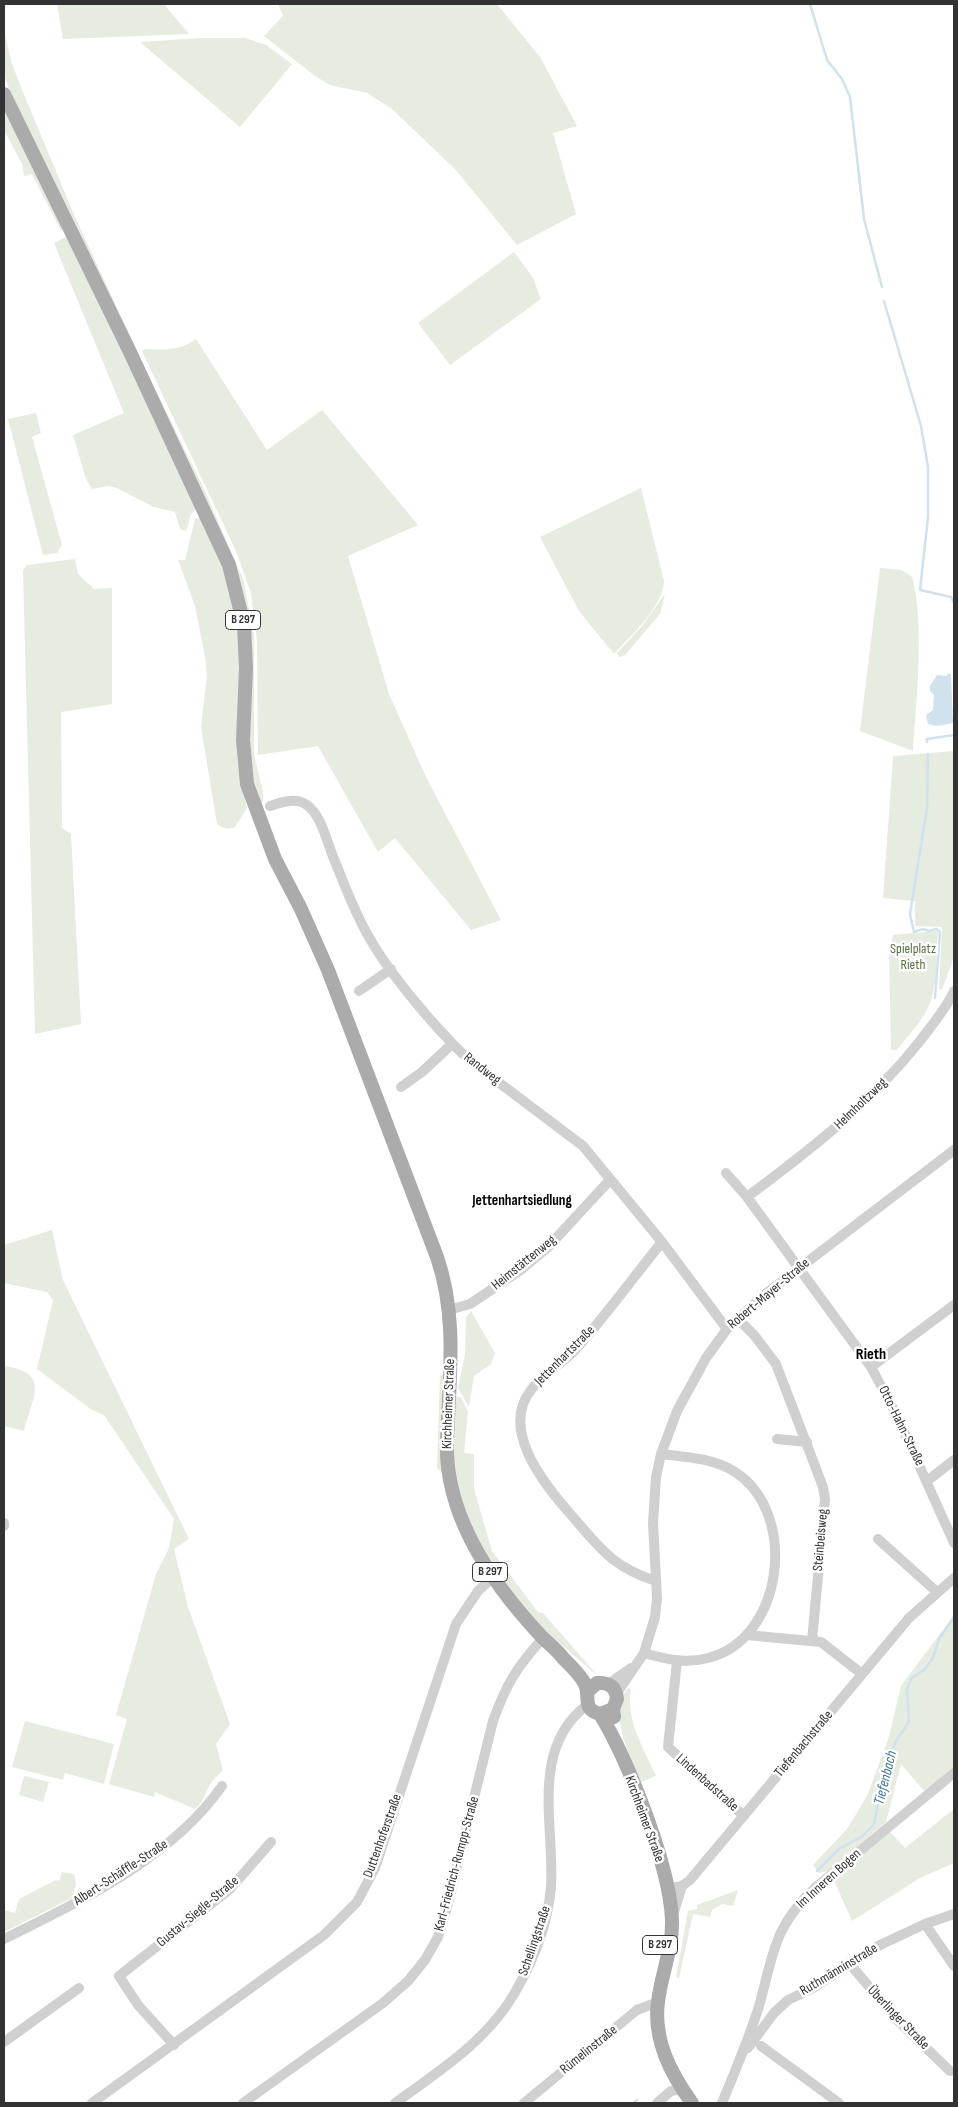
<!DOCTYPE html>
<meta charset="utf-8">
<style>
body{margin:0}
#map{position:relative;width:958px;height:2107px;overflow:hidden;background:#fff;font-family:"Sofia Sans Condensed",sans-serif}
canvas{display:block}
.frame{position:absolute;inset:0;border:5px solid #333;pointer-events:none}
</style>
<div id="map">
<canvas width="958" height="2107"></canvas>
<div class="frame"></div>
</div>
<script>
const context = document.querySelector('canvas').getContext('2d');
context.lineJoin = 'round';
function paint(path, color) { context.fillStyle = color; context.fill(path, 'evenodd'); }
function trace(path, color, width, dash) { context.strokeStyle = color; context.lineWidth = width; context.lineCap = dash ? 'butt' : 'round'; context.setLineDash(dash || []); context.stroke(path); }
function write(font, color, halo, rows, align = 'center') {
  context.font = font + ' "Sofia Sans Condensed",sans-serif'; context.lineWidth = 5; context.setLineDash([]); context.textBaseline = 'middle'; context.strokeStyle = halo; context.fillStyle = color; for (const [text, x, y, turn = 0] of rows) {
    context.save(); context.translate(x, y); context.rotate((+turn || 0) * Math.PI / 180); context.textAlign = isNaN(turn) ? turn : align; if (halo) context.strokeText(text, 0, 0); context.fillText(text, 0, 0); context.restore();
  }
}
paint(new Path2D(`
 M 57,4 L 164,4 L 189,34 L 63,39 Z
 M 278,4 L 497,4 L 540,57 L 577,126 L 553,133 L 576,214 L 517,245 L 455,169 L 392,109 L 367,93 L 330,85 L 315,76 L 264,36 L 283,16 Z
 M 4,31 L 12,64 L 23,92 L 75,217 L 132,340 L 15,105 L 4,75 Z
 M 202,38 L 245,38 L 266,45 L 292,64 L 240,127 L 140,42 Z
 M 4,109 L 63,226 L 61,231 L 32,174 L 24,176 L 22,164 L 4,130 Z
 M 68,236 L 198,507 L 191,514 L 187,529 L 185,531 L 180,529 L 175,512 L 154,507 L 117,488 L 109,486 L 92,489 L 86,479 L 73,435 L 124,413 L 54,243 Z
 M 514,252 L 533,278 L 541,299 L 450,365 L 418,323 Z
 M 196,339 L 267,450 L 322,410 L 418,525 L 348,556 L 389,694 L 426,777 L 501,920 L 471,930 L 395,838 L 378,852 L 318,746 L 258,755 L 257,641 L 251,593 L 236,551 L 142,351 L 145,349 C 165,350 179,351 196,339 Z
 M 136,350 L 205,491 L 243,579 L 254,634 L 254,755 L 263,792 L 263,802 L 260,803 L 250,773 L 247,612 Z
 M 36,413 L 41,433 L 32,437 L 62,545 L 57,553 L 43,555 L 8,419 Z
 M 641,488 L 664,581 C 663,607 631,636 614,654 L 579,611 L 540,537 Z
 M 201,517 L 227,579 L 236,616 L 241,653 L 240,778 L 247,808 L 235,827 C 228,830 223,829 217,824 L 201,727 L 207,675 L 205,657 L 195,606 L 178,560 L 185,560 L 195,519 Z
 M 75,559 L 78,574 L 94,589 L 112,588 L 112,704 L 61,712 L 62,828 L 71,834 L 81,1024 L 35,1034 L 23,570 L 27,565 Z
 M 880,568 L 902,570 L 912,577 C 925,624 916,700 913,751 L 860,731 Z
 M 665,594 L 660,614 L 625,655 L 619,657 L 617,653 L 642,626 Z
 M 954,751 L 954,957 L 942,990 L 939,989 L 942,927 L 915,926 L 915,901 L 883,898 L 893,756 Z
 M 936,931 L 938,933 C 936,955 938,979 931,1000 C 925,1019 909,1034 897,1050 L 891,1050 L 889,952 L 893,935 Z
 M 52,1230 L 63,1280 L 189,1539 L 174,1549 L 188,1607 L 230,1724 L 216,1744 L 223,1771 C 204,1784 209,1798 195,1809 L 155,1792 L 154,1797 L 109,1784 L 127,1719 L 116,1715 L 156,1574 L 169,1548 L 174,1519 L 104,1415 L 92,1410 L 37,1369 L 53,1300 L 47,1292 L 4,1283 L 4,1245 Z
 M 471,1311 L 495,1353 L 491,1364 L 474,1376 L 469,1407 L 458,1388 L 465,1355 L 466,1317 Z
 M 4,1366 C 51,1373 33,1395 24,1431 L 4,1426 Z
 M 440,1375 L 443,1375 L 443,1474 L 437,1468 Z
 M 454,1396 L 461,1397 L 468,1412 L 464,1453 L 474,1454 L 474,1489 L 492,1551 L 538,1612 L 543,1613 L 598,1676 L 545,1631 L 506,1585 L 476,1539 L 452,1475 Z
 M 954,1615 L 954,1767 L 925,1792 L 901,1764 L 886,1822 L 828,1871 L 819,1873 L 813,1865 L 847,1829 L 867,1796 L 888,1740 L 901,1686 Z
 M 628,1688 L 631,1689 C 625,1719 644,1749 656,1776 L 641,1782 C 630,1755 607,1714 628,1688 Z
 M 25,1721 L 114,1744 L 104,1784 L 65,1773 L 63,1780 L 12,1767 Z
 M 24,1776 L 49,1782 L 43,1802 L 19,1795 Z
 M 954,1809 L 954,1863 L 920,1878 L 852,1921 L 832,1876 L 889,1831 L 905,1848 Z
 M 62,1872 L 74,1874 L 76,1884 L 72,1898 L 4,1932 L 4,1910 L 15,1913 L 19,1899 L 56,1880 L 59,1881 Z
 M 738,1890 L 733,1906 L 722,1904 L 712,1910 L 710,1917 L 693,1914 L 679,1978 L 676,1977 L 688,1911 L 697,1909 L 697,1905 Z`), '#e6ecdf');
paint(new Path2D(`
 M 949,673 L 951,675 L 953,723 L 937,726 L 928,724 L 926,715 L 933,710 L 934,695 L 930,691 L 930,686 L 937,675 L 946,676 Z`), '#cfe2ee');
trace(new Path2D(`
 M 810,4 L 827,60 L 842,79 L 850,97 L 864,219 L 882,287
 M 884,301 L 921,426 L 928,467 L 928,517 L 920,590 L 951,597 L 954,603
 M 927,742 L 927,739 L 954,735
 M 928,754 L 927,808 L 910,914 L 914,932 L 923,929 L 929,931 L 936,929 L 940,932 L 935,998
 M 817,1871 L 839,1849 L 863,1836 L 874,1824 L 885,1770 L 896,1741 L 909,1722 L 907,1689 L 912,1678 L 925,1669 L 933,1658 L 939,1639 L 954,1617
 M 634,2103 L 637,2100`), '#cfe2ee', 2.5);
trace(new Path2D(`
 M 270,806 C 282,802 296,797 307,805 C 322,816 327,843 334,859 C 345,886 355,914 370,939 C 392,977 437,1030 469,1060 L 583,1146 L 662,1242 L 727,1329
 M 359,991 L 391,969
 M 401,1087 L 422,1072 L 452,1044
 M 726,1173 L 747,1197 L 871,1367 L 896,1414 L 954,1543
 M 747,1197 C 810,1150 871,1103 920,1041 C 932,1025 946,1009 954,991
 M 449,1310 L 470,1304 L 522,1269 L 547,1248 L 609,1181
 M 738,1319 L 754,1335 L 776,1364 L 823,1487 L 825,1499 L 812,1641
 M 871,1367 L 954,1305
 M 777,1439 L 807,1442
 M 927,1481 L 954,1460
 M 4,1523 L 4,1526
 M 878,1539 L 937,1592
 M 656,1581 C 609,1566 597,1544 566,1509 C 541,1480 501,1428 531,1390 C 543,1374 562,1364 576,1349 C 606,1315 633,1278 662,1242
 M 747,1635 L 821,1642 L 862,1674
 M 644,1653 C 665,1659 685,1664 708,1658 C 784,1639 799,1513 735,1472 C 713,1458 686,1457 661,1454
 M 677,1661 L 668,1747 L 744,1816
 M 608,1684 L 631,1668
 M 617,1693 L 644,1653 L 655,1617 L 657,1598 L 653,1523 L 656,1477 L 661,1454 L 677,1411 L 706,1358 L 727,1329 L 764,1295 L 954,1150
 M 667,1889 L 682,1886 L 690,1880 L 909,1618 L 954,1578
 M 674,1912 L 682,1886
 M 925,1924 L 954,1966
 M 4,1939 C 82,1900 171,1859 222,1786
 M 849,1963 L 899,2022 L 950,2071
 M 4,2042 L 79,1988
 M 174,2045 L 138,2005 L 119,1976 L 230,1889 L 271,1842
 M 761,2046 L 839,2103
 M 748,2048 L 774,2013 L 788,2000 L 813,1988 L 880,1945 L 925,1924 L 954,1914
 M 92,2103 L 324,1935 L 357,1902 L 375,1868 L 456,1624 L 478,1591 L 493,1577
 M 243,2103 L 383,2003 L 408,1981 L 425,1960 L 438,1937 L 447,1907 L 493,1721 C 507,1683 516,1668 543,1638
 M 395,2103 C 441,2070 491,2038 518,1987 C 535,1957 548,1921 551,1887 C 555,1826 529,1749 587,1705
 M 524,2103 L 637,2010 L 658,2002
 M 657,2103 L 671,2091 L 683,2089
 M 722,2103 C 735,2071 749,2039 759,2006 C 774,1953 773,1927 816,1887 L 954,1773`), '#d0d0d0', 10);
trace(new Path2D(`
 M 4,94 L 129,350 L 229,565 L 244,625 L 246,668 L 243,740 L 247,784 L 275,859 L 301,909 L 328,970 L 437,1257 C 458,1318 449,1379 447,1441 C 444,1516 493,1585 542,1637 C 549,1644 557,1650 563,1658 C 571,1666 580,1674 585,1684 C 591,1697 581,1709 600,1714 L 613,1709
 M 587,1692 L 597,1683 C 609,1682 616,1687 617,1699 L 613,1709 L 614,1717
 M 600,1714 C 628,1760 670,1866 672,1920 C 673,1948 661,1975 658,2002 C 653,2040 671,2074 692,2103`), '#ababab', 14);
for (const [x, y, w] of [
 [243,620,35],
 [490,1572,35],
 [660,1945,35]
]) { const box = new Path2D(); box.roundRect(x - w / 2, y - 9.5, w, 19, 4); context.fillStyle = '#fff'; context.fill(box); trace(box, '#333', 1); }
write('bold 12px', '#333', null, [
 ["B 297",243,620],
 ["B 297",490,1572],
 ["B 297",660,1945]
]);
write('14px', '#56703f', '#fff', [
 ["Spielplatz",913,949],
 ["Rieth",913,965]
]);
write('14px', '#333', '#fff', [
 ["Randweg",482,1069,38],
 ["Helmholtzweg",861,1104,-44],
 ["Heimstättenweg",524,1263,-39],
 ["Robert-Mayer-Straße",769,1294,-40],
 ["Jettenhartstraße",565,1356,-45],
 ["Kirchheimer Straße",449,1404,-88],
 ["Otto-Hahn-Straße",901,1426,64],
 ["Steinbeisweg",821,1540,-85],
 ["Tiefenbachstraße",804,1744,-50],
 ["Lindenbadstraße",707,1783,42],
 ["Kirchheimer Straße",644,1819,70],
 ["Duttenhoferstraße",383,1836,-70],
 ["Karl-Friedrich-Rumpp-Straße",457,1864,-75],
 ["Albert-Schäffle-Straße",121,1873,-33],
 ["Im Inneren Bogen",829,1879,-42],
 ["Gustav-Siegle-Straße",198,1912,-40],
 ["Schellingstraße",535,1941,-71],
 ["Ruthmänninstraße",839,1970,-31],
 ["Überlinger Straße",898,2018,46],
 ["Rümelinstraße",589,2050,-39]
]);
write('bold 15px', '#000', '#fff', [
 ["Jettenhartsiedlung",522,1201]
]);
write('italic 15px', '#3f7597', '#fff', [
 ["Tiefenbach",886,1778,-76]
]);
write('bold 16px', '#000', '#fff', [
 ["Rieth",871,1355]
]);
</script>
